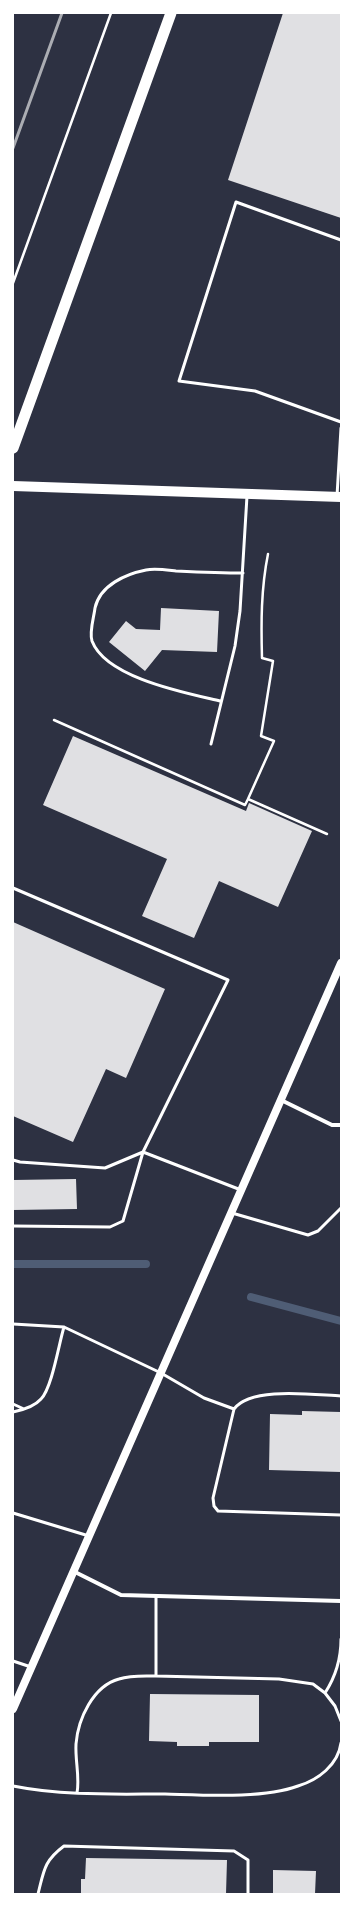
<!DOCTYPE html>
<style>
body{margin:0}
#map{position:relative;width:354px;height:1907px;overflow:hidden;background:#2d3142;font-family:"Space Grotesk",sans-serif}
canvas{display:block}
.frame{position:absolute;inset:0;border:14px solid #fff;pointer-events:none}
</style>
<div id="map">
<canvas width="354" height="1907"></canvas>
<div class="frame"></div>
</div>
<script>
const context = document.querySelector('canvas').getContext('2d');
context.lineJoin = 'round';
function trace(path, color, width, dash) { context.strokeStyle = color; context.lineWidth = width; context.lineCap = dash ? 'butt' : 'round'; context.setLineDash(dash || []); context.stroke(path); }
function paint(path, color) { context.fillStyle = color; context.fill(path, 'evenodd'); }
trace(new Path2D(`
 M 13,1264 L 146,1264
 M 251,1297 L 341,1321`), '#4f5d75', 8);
paint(new Path2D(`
 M 283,13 L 341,13 L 341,218 L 228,180 Z
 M 161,608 L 219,611 L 217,652 L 162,650 L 145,671 L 109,642 L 126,621 L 136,629 L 160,630 Z
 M 73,736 L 246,811 L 249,803 L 312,831 L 278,907 L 219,881 L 194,938 L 142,916 L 167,859 L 43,805 Z
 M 13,922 L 165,989 L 126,1078 L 106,1069 L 73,1142 L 13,1116 Z
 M 76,1179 L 77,1209 L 13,1210 L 13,1180 Z
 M 302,1411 L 341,1412 L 341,1472 L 269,1470 L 270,1414 L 302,1415 Z
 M 150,1694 L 259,1695 L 259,1742 L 209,1742 L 209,1746 L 177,1746 L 177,1742 L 149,1741 Z
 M 86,1858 L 227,1860 L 226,1894 L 81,1894 L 81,1879 L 85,1879 Z
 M 273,1870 L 316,1871 L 315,1894 L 273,1894 Z`), '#e0e0e3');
trace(new Path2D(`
 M 13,283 L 111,13
 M 54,720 L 245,805 L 248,799 L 327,834
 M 248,799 L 274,741 L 261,736 L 273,661 L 262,658 C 261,623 261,589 268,554`), '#fff', 2.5);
trace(new Path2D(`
 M 341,240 L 236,202 L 179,381 L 255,391 L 341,422
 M 337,496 L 341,428
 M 220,701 C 186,693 106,678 92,641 C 89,632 94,617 95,608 C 100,585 126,574 146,570 C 155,568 167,570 176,571 C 198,572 221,573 243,573
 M 211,744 L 235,646 L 240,611 L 247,496
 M 13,888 L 228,980 L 143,1152 L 241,1190
 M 13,1160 L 20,1162 L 105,1168 L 143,1152
 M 232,1213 L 308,1235 L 318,1231 L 341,1208
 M 13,1226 L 110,1227 L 123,1221 L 143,1152
 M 13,1324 L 64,1327 L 161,1373 L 204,1398 L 234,1409
 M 341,1396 C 315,1395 251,1386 234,1409 L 213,1498 L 214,1506 L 218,1511 L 341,1515
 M 13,1404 L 24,1409
 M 13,1412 C 23,1410 34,1407 41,1399 C 52,1388 59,1343 64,1327
 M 13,1513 L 89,1536
 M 13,1661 L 31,1667
 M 156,1676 L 279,1679 L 313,1684 L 325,1693 L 335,1706 L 341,1721
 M 325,1693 C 336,1676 341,1659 341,1639
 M 13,1786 C 63,1796 114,1794 165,1794 C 203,1795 263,1799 298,1786 C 318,1780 338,1765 341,1743
 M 77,1793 C 80,1777 75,1761 76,1744 C 78,1719 93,1686 119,1679 C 131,1675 143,1676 156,1676 L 156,1596
 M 38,1894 C 44,1870 44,1861 64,1846 L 234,1851 L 248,1860 L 248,1894`), '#fff', 3);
trace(new Path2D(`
 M 281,1100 L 332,1125 L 341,1125
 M 73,1571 L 121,1595 L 341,1601`), '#fff', 4);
trace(new Path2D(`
 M 13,1709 L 341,963`), '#fff', 8);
trace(new Path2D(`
 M 13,486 L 341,497`), '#fff', 10);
trace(new Path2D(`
 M 13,448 L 171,13`), '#fff', 11);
trace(new Path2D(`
 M 13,148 L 62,13`), '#abadb3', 3);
</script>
